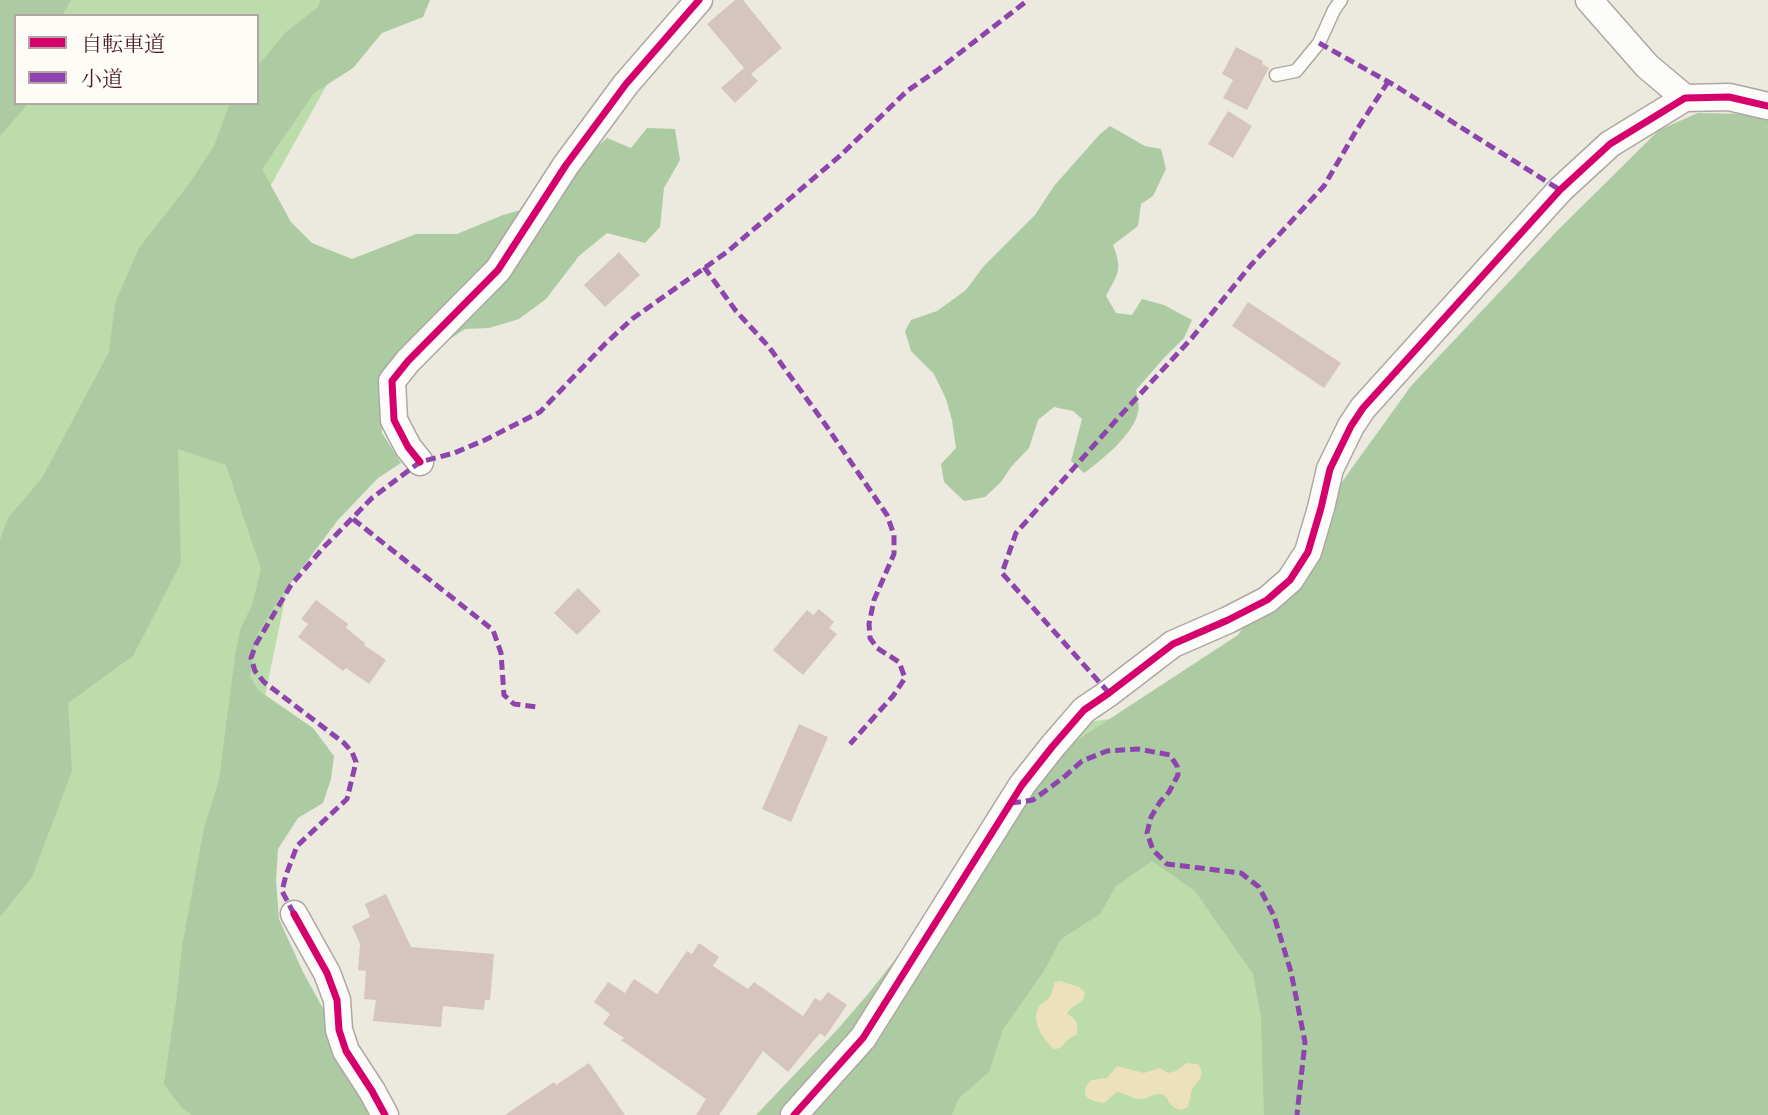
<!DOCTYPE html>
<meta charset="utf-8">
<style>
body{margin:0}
#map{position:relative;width:1768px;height:1115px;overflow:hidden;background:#eceade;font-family:"Libre Bodoni","Noto Serif JP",serif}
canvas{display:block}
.legend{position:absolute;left:14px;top:14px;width:245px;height:91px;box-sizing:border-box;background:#fdfcf7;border:2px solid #b5a4a5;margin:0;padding:9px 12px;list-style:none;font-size:21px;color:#4a1f2b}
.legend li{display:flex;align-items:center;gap:14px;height:35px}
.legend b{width:35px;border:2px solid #b5a4a5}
</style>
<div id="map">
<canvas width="1768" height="1115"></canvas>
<ul class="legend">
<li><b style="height:9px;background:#d6006c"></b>自転車道</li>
<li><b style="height:9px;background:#8e44ad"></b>小道</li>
</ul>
</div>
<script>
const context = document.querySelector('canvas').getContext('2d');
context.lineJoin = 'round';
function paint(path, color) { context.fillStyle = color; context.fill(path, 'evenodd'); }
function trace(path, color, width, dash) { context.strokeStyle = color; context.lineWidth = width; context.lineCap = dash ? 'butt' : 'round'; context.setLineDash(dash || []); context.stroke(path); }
paint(new Path2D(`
 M 0,0 L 374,0 L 202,309 L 311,474 L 221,908 L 224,1115 L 0,1115 ZM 16,16 L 257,16 L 257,103 L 16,103 Z
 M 1150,714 L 1251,880 L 1275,1115 L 804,1115 L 1087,722 Z`), '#bcdcac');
paint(new Path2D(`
 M 0,0 L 71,0 L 62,16 L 16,16 L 16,103 L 27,103 L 26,106 L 0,136 Z
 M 321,0 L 430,0 L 423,17 L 382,33 L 353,68 L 314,93 L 262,169 L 291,222 L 312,243 L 352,259 L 416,234 L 457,234 L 503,215 L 556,200 L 578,163 L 607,138 L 631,148 L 647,128 L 675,129 L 680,160 L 664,188 L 660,227 L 645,243 L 607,233 L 579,256 L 546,299 L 519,319 L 489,328 L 465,329 L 435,349 L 381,400 L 382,433 L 401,463 L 378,478 L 338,520 L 278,600 L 257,635 L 250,676 L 258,690 L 313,728 L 334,756 L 331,779 L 323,803 L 298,818 L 278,849 L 276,880 L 279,919 L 303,972 L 325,1012 L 339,1058 L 370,1115 L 192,1115 L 182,1108 L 164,1084 L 176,1002 L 182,947 L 204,828 L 219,780 L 235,656 L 240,630 L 252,605 L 261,569 L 226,465 L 178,449 L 181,563 L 133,656 L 68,703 L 72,771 L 32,877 L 0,917 L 0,540 L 8,518 L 42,478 L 109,352 L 115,303 L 139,248 L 189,184 L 214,146 L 230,103 L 257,103 L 257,67 L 286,32 L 318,7 Z
 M 1698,113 L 1754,114 L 1768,119 L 1768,1115 L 1264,1115 L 1261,1017 L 1253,974 L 1195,891 L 1152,861 L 1116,886 L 1100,914 L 1061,939 L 1044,971 L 1003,1029 L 989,1072 L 959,1098 L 952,1115 L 756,1115 L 836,1031 L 868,994 L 1059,752 L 1238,635 L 1349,472 L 1411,386 L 1557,231 L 1659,130 Z
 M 1110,126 L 1145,146 L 1161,149 L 1166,169 L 1153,196 L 1141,204 L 1138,226 L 1113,245 C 1123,271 1118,273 1106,296 L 1116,313 L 1132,315 L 1142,299 L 1164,305 L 1192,320 L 1184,338 L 1163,359 L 1136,390 C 1137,397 1140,405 1138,412 C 1134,434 1102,460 1084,473 L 1071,461 L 1082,419 L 1073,411 L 1054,407 L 1038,420 L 1029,448 L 1011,467 L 1001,482 L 985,497 L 964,501 L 944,482 L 941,464 L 956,448 L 952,420 L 946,399 L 934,374 L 911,351 L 905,331 L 911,320 L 937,311 L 966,290 L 983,267 L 1035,215 L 1054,186 L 1100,134 Z`), '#accba2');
paint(new Path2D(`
 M 1060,981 L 1079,987 L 1085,992 L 1083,1000 L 1070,1009 L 1067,1014 C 1077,1020 1078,1022 1077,1034 L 1066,1041 L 1061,1048 L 1054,1049 C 1043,1040 1029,1019 1040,1005 C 1043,1002 1047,1001 1049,998 C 1052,994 1053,987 1055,982 Z
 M 1187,1063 L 1198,1064 C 1207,1078 1197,1079 1192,1090 C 1190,1095 1190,1101 1188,1107 L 1181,1110 C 1178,1109 1173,1107 1171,1105 C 1166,1099 1170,1099 1163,1095 C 1155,1091 1149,1099 1140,1099 C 1132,1099 1126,1093 1117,1092 L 1104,1103 C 1088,1101 1078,1095 1091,1080 L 1107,1078 L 1117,1066 L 1144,1073 L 1160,1068 L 1168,1073 L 1176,1071 Z`), '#ede1bb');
paint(new Path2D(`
 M 735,0 L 743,0 L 782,48 L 751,74 L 758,81 L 735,103 L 721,88 L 744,68 L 707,24 Z
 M 1236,47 L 1263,61 L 1262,64 L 1269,68 L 1247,110 L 1223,98 L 1233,80 L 1222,74 Z
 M 1228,111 L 1252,126 L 1233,158 L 1208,144 Z
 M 619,252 L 640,275 L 605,307 L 584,285 Z
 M 1248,302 L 1341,363 L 1324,388 L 1232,326 Z
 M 578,588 L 601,611 L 577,635 L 554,613 Z
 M 316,600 L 348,624 L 346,628 L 365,643 L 364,645 L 386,660 L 369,684 L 346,668 L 343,671 L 298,637 L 308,624 L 301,619 Z
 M 819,609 L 834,622 L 829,628 L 837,634 L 803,675 L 773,650 L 807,610 L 813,615 Z
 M 799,724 L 828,737 L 791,822 L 762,809 Z
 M 386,894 L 411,947 L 494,954 L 490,1000 L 485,1000 L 484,1010 L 443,1006 L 441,1027 L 373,1021 L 376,1000 L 364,999 L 366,971 L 358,970 L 360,944 L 352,926 L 370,917 L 365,904 Z
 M 699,943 L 719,957 L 713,966 L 748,989 L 754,982 L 803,1016 L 815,998 L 821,1001 L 828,992 L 847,1005 L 825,1037 L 820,1033 L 788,1072 L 763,1051 L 719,1115 L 696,1115 L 706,1099 L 621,1040 L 624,1038 L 603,1024 L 610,1014 L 594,1002 L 608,982 L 625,993 L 634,979 L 657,994 L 687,951 L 692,954 Z
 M 589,1063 L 625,1115 L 505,1115 L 554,1082 L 556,1085 Z`), '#d6c5be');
const service = new Path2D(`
 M 1276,75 L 1296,71 L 1319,43 L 1334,10 L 1341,0`);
const minor = new Path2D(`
 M 1589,0 L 1647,66 L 1685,98
 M 420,462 L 408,447 L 394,420 L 392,381 L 408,361 L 498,270 L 566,165 L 626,84 L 699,0
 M 294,914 L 327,973 L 337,1000 L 339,1030 L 346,1051 L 372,1091 L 385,1115
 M 794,1115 L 863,1038 L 1022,785 L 1052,747 L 1084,710 L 1109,693 L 1173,644 L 1228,620 L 1267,600 L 1290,580 L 1308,552 L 1321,508 L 1330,469 L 1351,426 L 1363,408 L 1560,190 L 1610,144 L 1685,98 L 1729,97 L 1768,106`);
trace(service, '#aea7a2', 15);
trace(minor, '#aea7a2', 29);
trace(service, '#fcfcfa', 12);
trace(minor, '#fcfcfa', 26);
trace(new Path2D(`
 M 1319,43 L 1394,85 L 1560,190
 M 704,267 L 736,311 L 769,347 L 825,424 L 887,515 L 894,535 L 894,554 L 874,600 L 869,624 L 870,638 L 877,648 L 899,662 L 905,678 L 893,696 L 850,744
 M 353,519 L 493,630 L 501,653 L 504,695 L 514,704 L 538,707
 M 1109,693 L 1002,573 L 1016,533 L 1119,417 L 1191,339 L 1251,265 L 1324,186 L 1356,131 L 1388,82
 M 1011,803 L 1033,800 L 1063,778 L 1082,761 L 1107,751 L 1138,749 L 1170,755 L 1177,766 L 1178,775 L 1169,792 L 1160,802 L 1151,817 L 1147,833 L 1153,850 L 1167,864 L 1241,873 L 1259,887 L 1274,916 L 1291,972 L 1305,1042 L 1297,1115
 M 294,914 L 282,891 L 286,875 L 297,846 L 347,799 L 356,762 L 352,752 L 344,743 L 264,682 L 255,671 L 251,658 L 256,644 L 291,585 L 323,548 L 372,498 L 420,462 L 454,453 L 485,440 L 540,412 L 605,344 L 632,319 L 727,252 L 841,155 L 907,91 L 939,69 L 1028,0`), '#8e44ad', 5, [10, 5]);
trace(new Path2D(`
 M 420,462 L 408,447 L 394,420 L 392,381 L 408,361 L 498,270 L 566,165 L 626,84 L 699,0
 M 294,914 L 327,973 L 337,1000 L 339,1030 L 346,1051 L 372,1091 L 385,1115
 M 794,1115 L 863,1038 L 1022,785 L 1052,747 L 1084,710 L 1109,693 L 1173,644 L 1228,620 L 1267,600 L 1290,580 L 1308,552 L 1321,508 L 1330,469 L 1351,426 L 1363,408 L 1560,190 L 1610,144 L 1685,98 L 1729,97 L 1768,106`), '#d6006c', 7);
</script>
